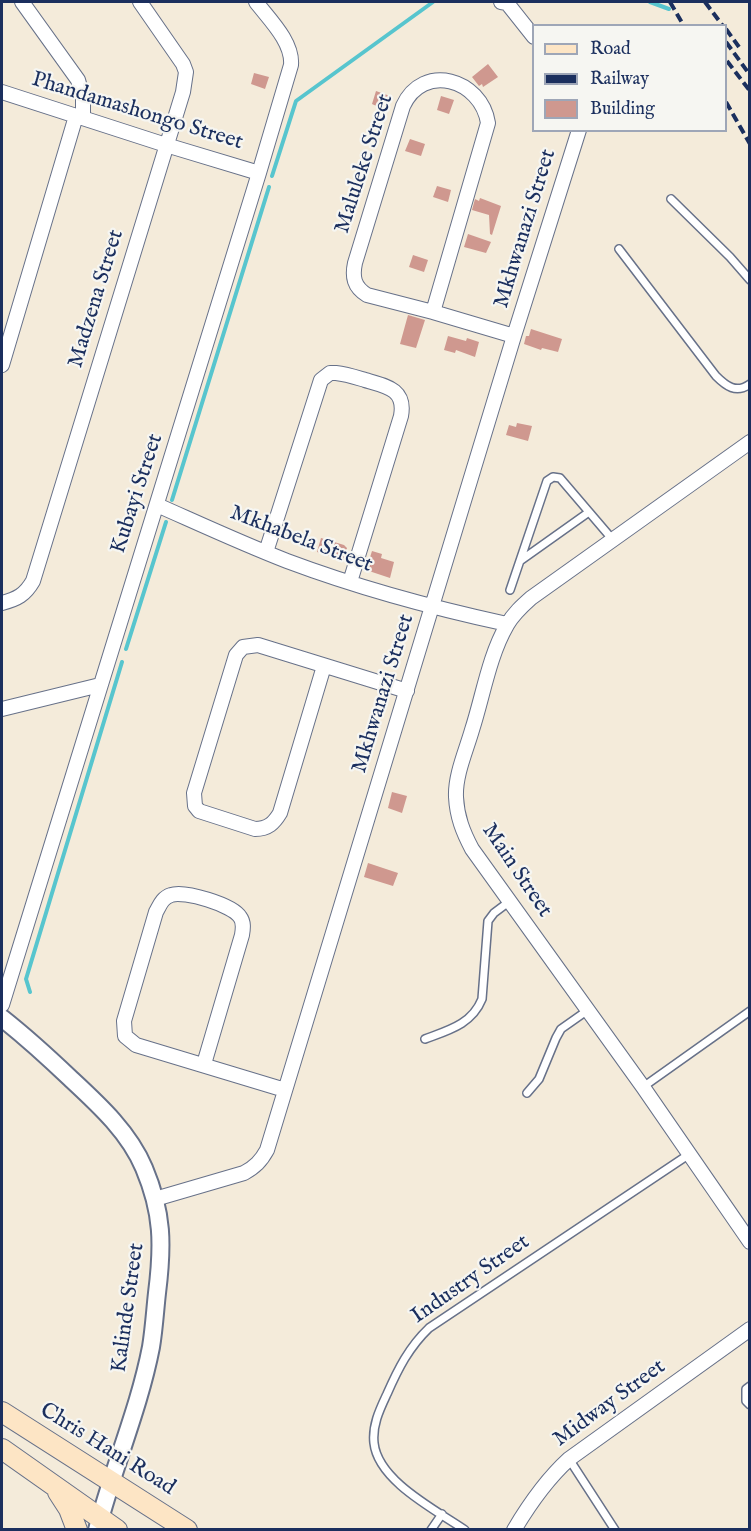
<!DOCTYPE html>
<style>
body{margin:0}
#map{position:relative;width:751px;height:1531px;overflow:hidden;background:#f4ebda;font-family:"IM FELL English",serif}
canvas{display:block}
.frame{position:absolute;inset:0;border:3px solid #1b2f5e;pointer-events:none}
.legend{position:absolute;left:532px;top:24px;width:195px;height:108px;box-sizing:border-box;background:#f6f6f2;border:2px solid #9ea6b7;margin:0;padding:8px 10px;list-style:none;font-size:18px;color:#1b2f5e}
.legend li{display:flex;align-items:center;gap:12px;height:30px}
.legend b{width:30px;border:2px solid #9ea6b7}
</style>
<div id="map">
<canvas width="751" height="1531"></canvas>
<div class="frame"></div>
<ul class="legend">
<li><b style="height:8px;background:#fde5c5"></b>Road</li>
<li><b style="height:8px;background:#1b2f5e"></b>Railway</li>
<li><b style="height:16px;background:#cf988f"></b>Building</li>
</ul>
</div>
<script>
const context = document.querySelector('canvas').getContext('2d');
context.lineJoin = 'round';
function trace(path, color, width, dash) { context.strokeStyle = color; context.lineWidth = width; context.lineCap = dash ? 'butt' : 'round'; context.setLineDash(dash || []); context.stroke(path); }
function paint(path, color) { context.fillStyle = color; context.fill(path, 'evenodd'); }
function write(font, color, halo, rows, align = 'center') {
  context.font = font + ' "IM FELL English",serif'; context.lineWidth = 4.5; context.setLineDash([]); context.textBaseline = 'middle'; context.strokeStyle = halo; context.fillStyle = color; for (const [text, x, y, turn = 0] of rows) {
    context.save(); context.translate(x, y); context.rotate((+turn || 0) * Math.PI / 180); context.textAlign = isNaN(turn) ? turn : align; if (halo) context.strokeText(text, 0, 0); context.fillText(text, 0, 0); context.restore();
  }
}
trace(new Path2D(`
 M 650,2 L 669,9
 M 272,176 L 296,101 L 433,2
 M 172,500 L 269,187
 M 126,649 L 166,522
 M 30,992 L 26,979 L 122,662`), '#57c5ce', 4);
paint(new Path2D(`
 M 488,64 L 498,77 L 483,87 L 482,84 L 479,86 L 472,77 Z
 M 254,73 L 269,77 L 265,89 L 251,84 Z
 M 376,91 L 390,96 L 385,110 L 372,104 Z
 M 441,96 L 454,100 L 449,114 L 437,110 Z
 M 410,139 L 425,144 L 421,156 L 405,151 Z
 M 437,186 L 451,190 L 448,202 L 433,197 Z
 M 480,198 L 501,206 L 492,235 L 490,234 L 489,215 L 472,210 L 475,199 L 479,201 Z
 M 468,234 L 491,242 L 486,253 L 464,247 Z
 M 413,255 L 428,260 L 424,272 L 409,267 Z
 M 408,315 L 425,320 L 416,348 L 400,344 Z
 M 531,329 L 562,339 L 558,352 L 542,348 L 541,350 L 524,344 L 526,336 L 529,336 Z
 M 448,336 L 466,341 L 467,338 L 479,342 L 475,357 L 456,350 L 455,353 L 444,350 Z
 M 517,423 L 532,426 L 528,441 L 506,435 L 509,425 L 516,427 Z
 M 321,538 L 344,545 L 347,548 L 344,560 L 317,552 Z
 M 372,551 L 382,554 L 381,558 L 394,562 L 390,578 L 366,570 Z
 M 392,792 L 407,796 L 402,813 L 388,808 Z
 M 368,863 L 398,873 L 393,886 L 364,877 Z`), '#cf988f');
const service = new Path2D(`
 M 671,199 L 730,257 L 750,280
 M 619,249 L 716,376 C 726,386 736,394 750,384
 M 520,561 L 589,512
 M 510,590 L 547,481 L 553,477 L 560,478 L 613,540
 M 425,1039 C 449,1030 472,1024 482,999 L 488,921 L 494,913 L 510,901
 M 643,1087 L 750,1011
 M 527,1093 L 539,1079 L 556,1038 L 561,1029 L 588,1010
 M 750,1386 L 746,1389 L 746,1401 L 750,1405
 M 569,1459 L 615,1530
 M 431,1530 L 442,1514
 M 465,1530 C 436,1510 378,1481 374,1443 C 372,1425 380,1409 387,1394 C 398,1369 409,1347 429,1328 L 688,1155`);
const minor = new Path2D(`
 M 22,2 L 78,80 L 83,98 L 83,118
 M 501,2 L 507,3 L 534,37
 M 2,92 L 166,145 L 259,173
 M 433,312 L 488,123 C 481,79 423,62 403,106 L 355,263 C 352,277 354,287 367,295 L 433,312 L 514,336
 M 2,365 L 76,116
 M 750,442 L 531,598 C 522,606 513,614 507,625 C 489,656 483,696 472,730 C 466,751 455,775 456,797 C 457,817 463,832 472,849 L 643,1087 L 750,1242
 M 157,505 C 200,524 243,544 287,561 C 359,588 433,608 507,624
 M 266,552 L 321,380 L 330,373 L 336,373 C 346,374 355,377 365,380 C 386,386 406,389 401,416 L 350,582
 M 2,603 C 17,599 25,595 33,581 L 183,92 L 186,72 L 183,64 L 140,2
 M 324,666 L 280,813 C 274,823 268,829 255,829 L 199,811 L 195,806 L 194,793 L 236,655 L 243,647 L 258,645 L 407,691
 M 2,709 L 100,685
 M 2,1005 L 259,173 L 291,65 C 293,42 269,19 256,2
 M 204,1064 L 242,935 C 243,929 244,922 240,917 C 233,905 184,890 171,895 C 162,898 160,905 156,912 L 124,1021 L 125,1036 L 136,1045 L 285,1090
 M 155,1199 L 244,1173 C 255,1167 261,1161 267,1150 L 514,336 L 579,130
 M 514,1530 C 530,1503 546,1480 569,1459 L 750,1329`);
const tertiary = new Path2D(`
 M 2,1018 C 26,1037 48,1057 70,1078 C 98,1104 129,1132 144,1168 C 163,1213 163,1245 157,1293 C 155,1311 154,1329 151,1347 C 139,1409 113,1468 97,1530`);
const secondary = new Path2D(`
 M 2,1412 L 187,1530
 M 2,1449 L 117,1530
 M 58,1492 L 69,1509 L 77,1530`);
trace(service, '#677189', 10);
trace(minor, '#677189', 16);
trace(tertiary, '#677189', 20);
trace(secondary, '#677189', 22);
trace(service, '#fff', 7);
trace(minor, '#fff', 14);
trace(tertiary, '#fff', 16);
trace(secondary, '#fde5c5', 20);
trace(new Path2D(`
 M 670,2 L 684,26
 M 705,2 L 723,26
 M 726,29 L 739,47
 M 726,42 L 750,75
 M 727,61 L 750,91
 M 726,102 L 750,144`), '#1b2f5e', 4, [9, 4.5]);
write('22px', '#1b2f5e', '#f6f6f2', [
 ["Phandamashongo Street",137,112,17],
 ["Maluleke Street",365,164,-72],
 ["Mkhwanazi Street",526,229,-73],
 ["Madzena Street",97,299,-73],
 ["Kubayi Street",138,494,-72],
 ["Mkhabela Street",301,540,21],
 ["Mkhwanazi Street",384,694,-73],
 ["Main Street",516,871,56],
 ["Industry Street",471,1280,-35],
 ["Kalinde Street",129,1308,-82],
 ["Midway Street",610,1404,-36],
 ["Chris Hani Road",107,1450,32]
]);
</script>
